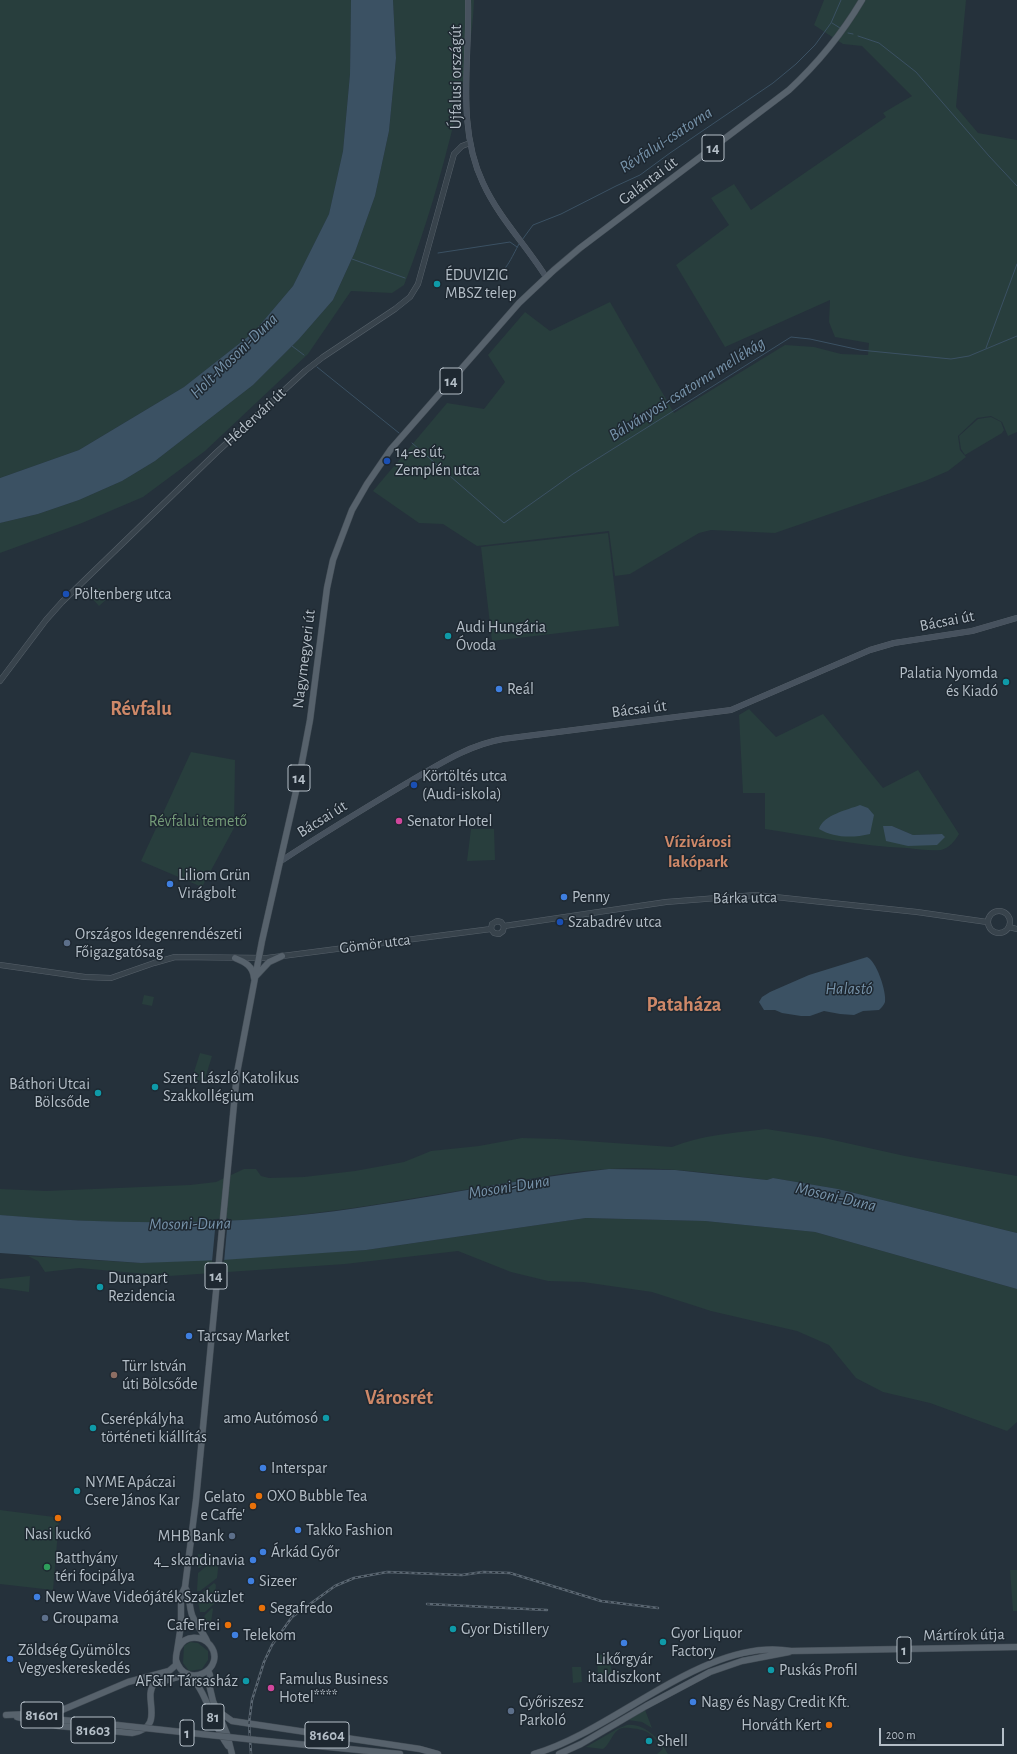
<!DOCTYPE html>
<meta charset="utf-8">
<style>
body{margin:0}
#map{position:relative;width:1017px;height:1754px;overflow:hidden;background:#25313b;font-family:"Alegreya Sans",sans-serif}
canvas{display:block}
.scale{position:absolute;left:879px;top:1728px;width:125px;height:18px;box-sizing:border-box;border:2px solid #b4bec7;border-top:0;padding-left:5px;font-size:12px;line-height:14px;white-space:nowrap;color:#b4bec7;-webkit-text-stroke:3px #1e2831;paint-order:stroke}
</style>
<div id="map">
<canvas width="1017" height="1754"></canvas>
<div class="scale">200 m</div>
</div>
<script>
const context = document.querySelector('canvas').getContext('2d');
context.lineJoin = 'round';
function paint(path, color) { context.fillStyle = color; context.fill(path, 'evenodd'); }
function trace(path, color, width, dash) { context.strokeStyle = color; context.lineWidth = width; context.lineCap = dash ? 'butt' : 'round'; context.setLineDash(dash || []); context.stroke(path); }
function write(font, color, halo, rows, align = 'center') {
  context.font = font + ' "Alegreya Sans",sans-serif'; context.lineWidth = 3; context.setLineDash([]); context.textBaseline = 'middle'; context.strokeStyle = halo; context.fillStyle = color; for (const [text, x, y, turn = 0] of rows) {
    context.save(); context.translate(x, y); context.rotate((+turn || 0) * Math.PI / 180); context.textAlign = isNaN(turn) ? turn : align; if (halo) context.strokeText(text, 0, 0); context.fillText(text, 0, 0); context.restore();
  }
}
paint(new Path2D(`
 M 0,0 L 351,0 L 350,74 L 343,151 L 329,214 L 293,286 L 254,332 L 184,387 L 79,450 L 0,478 Z
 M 393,0 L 474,0 C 473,39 464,76 456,114 C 442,172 426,229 404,285 L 392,293 L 351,291 L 308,354 L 205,451 L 143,497 L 82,523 L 0,553 L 0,523 L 38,514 L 79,500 L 122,481 L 155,461 L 253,385 L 299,339 L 333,300 L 355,252 L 375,196 L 389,131 L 396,58 Z
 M 824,0 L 966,0 L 956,107 L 978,133 L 1017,140 L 1017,432 L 1008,436 L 1002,422 L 991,416 L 977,418 L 958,436 L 960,450 L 966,457 L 948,471 L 925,481 L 775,533 L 711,530 L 699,533 L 630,574 L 615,576 L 609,531 L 477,546 L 443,524 L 419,523 L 373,491 L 447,403 L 484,409 L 505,382 L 488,355 L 525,312 L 550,331 L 610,302 L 674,413 L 785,345 L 814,347 L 841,354 L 868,355 L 869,343 L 835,337 L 829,322 L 830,300 L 725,347 L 676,265 L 729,225 L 711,198 L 734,184 L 751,210 L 886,117 L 883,113 L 912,96 L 862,46 L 843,44 L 814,25 Z
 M 991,417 L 1001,422 L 1004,430 L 1002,433 L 965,455 L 961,449 L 959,436 L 978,419 Z
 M 608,533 L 619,626 L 492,641 L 481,547 Z
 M 99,588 L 108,598 L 99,606 L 90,596 Z
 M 749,709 L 776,737 L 823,714 L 883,788 L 918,770 L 959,834 C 955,841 949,848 941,850 C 930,851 917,849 907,848 C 859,846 812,836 765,829 L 765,793 L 743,793 L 739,715 ZM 892,826 L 913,835 L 941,834 L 908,846 Z
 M 191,752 L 235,760 L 234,828 L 202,887 L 141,861 Z
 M 471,829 L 494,829 L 495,860 L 467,861 Z
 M 144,995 L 154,997 L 152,1006 L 142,1004 Z
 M 200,1053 L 212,1056 L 204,1082 L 192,1078 Z
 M 766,1129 L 824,1138 L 905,1156 L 1017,1176 L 1017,1233 L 838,1189 L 773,1178 L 767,1180 C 715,1174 662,1166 609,1169 C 570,1171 532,1179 494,1185 C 420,1197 346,1211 271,1218 C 181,1226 90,1223 0,1215 L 0,1189 L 46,1191 L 190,1185 L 216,1182 L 244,1169 L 256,1169 L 261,1176 L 269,1178 L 304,1177 L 355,1171 L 404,1162 L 431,1151 L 479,1146 L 522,1138 L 557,1139 L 672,1147 C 701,1135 735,1133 766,1129 Z
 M 586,1218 L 705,1221 L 815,1232 L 1017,1289 L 1017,1422 L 1007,1431 L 930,1403 L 883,1392 L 856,1378 L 829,1345 L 797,1331 L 711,1311 L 652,1292 L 583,1282 L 548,1281 L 511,1272 L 458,1251 L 345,1264 L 169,1276 L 79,1268 L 45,1272 L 38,1261 L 28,1256 L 141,1263 L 366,1250 Z
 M 30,1276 L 29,1292 L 0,1288 L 0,1279 Z
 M 0,1510 L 54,1517 L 58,1515 L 57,1519 L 59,1519 L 53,1590 L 0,1584 Z
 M 198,1554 L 213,1556 L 202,1567 L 198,1568 Z
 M 219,1560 L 217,1578 L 200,1591 L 197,1591 L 198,1573 L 213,1561 Z
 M 1010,1570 L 1017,1570 L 1017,1611 L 1013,1611 Z
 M 214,1583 L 216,1585 L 214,1604 L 205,1612 L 200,1612 L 197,1597 Z
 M 212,1608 L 213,1609 L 210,1629 L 203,1620 L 205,1615 Z
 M 190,1642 L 198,1643 L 208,1651 L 208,1660 L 202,1669 L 189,1671 L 183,1663 L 184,1646 Z
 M 609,1654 L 612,1675 L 598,1680 L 597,1655 Z
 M 572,1667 L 581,1667 L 582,1682 L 573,1683 Z
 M 645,1710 L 652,1728 L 642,1722 L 628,1720 Z
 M 627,1725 C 645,1723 660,1740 668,1754 L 657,1754 L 663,1749 C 651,1734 650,1730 630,1728 C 626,1728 622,1727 618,1730 C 612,1734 610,1744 603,1749 L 586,1747 L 617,1729 Z`), '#283e3d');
paint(new Path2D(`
 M 351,0 L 393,0 L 396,58 L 389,131 L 375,196 L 355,252 L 333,300 L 299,339 L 253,385 L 155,461 L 122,481 L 79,500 L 38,514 L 0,523 L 0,478 L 79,450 L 184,387 L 254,332 L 293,286 L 329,214 L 343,151 L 350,74 Z
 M 860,805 L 868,808 L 874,815 L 870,834 C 853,838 834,838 819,829 C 823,815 847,810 860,805 Z
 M 883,826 L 892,826 L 913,835 L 942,834 L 945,837 L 937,845 L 908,846 L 886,841 Z
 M 867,957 C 876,960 887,992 885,1002 C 884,1005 882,1007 879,1010 L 863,1011 L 854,1015 L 840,1014 L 824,1011 L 810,1016 L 801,1016 L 782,1013 L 775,1010 L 764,1010 L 759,1002 L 762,997 L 770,992 L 809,975 Z
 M 609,1169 L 675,1170 L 767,1180 L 773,1178 L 838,1189 L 1017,1233 L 1017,1289 L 815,1232 L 705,1221 L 586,1218 L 366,1250 L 222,1260 L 141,1263 L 0,1253 L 0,1215 C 90,1223 180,1225 271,1218 C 384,1209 496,1181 609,1169 Z`), '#3b5163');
paint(new Path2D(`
 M 228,1218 L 224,1262 L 212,1262 L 216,1219 Z`), '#25313b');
trace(new Path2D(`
 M 832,23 L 840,28
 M 848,33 L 853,34
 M 858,36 L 879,43 L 916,72 L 989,156 L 1017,186
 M 522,240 L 533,225 L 561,214 L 616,186 L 640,175 L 670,153 L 773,83 L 796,64 L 815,45 L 831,23 L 841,0
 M 438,253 L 510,242 L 517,247
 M 352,259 L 405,278
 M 490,279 C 505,276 512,256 519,244
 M 292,346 L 304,355
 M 986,348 L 1017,264
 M 317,367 L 399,433
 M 412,443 L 504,523 L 573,474 L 791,337 L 810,339 L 860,350 L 951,359 L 969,356 L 1017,336`), '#3b5163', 1);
const tertiary = new Path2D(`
 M 0,681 L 46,620 L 62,602 L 217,452 L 305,371 L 323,357 L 395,309 L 410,297 L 418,284 L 454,154 L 462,146 L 470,143
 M988 922a11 11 0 1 1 22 0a11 11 0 1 1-22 0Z
 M 504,926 L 666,902 L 756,895 L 917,912 L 987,922
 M 1009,927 L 1017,929
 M 491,929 L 492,924 L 497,921 L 501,922 L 504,926
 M 491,929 L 494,933 L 499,934 L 503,931 L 504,926
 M 0,965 L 85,977 L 111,978 L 154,963 L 175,957 L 267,958 L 491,929`);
const secondary = new Path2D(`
 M 468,0 C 470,61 456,126 483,183 C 499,218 526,245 546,277
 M 281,861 C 322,834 365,808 407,783 C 438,765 468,745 503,739 L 731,710 L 870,650 L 894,643 L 972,631 L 1017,618`);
const primary = new Path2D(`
 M 235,958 C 245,962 253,966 254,978
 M 255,977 L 269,962 L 282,956
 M 185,1587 C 190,1596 189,1606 192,1615 C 196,1625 203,1632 207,1641
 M 177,1651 L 181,1625 L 181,1596 L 185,1587 L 196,1500 L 237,1073 L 262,941 L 299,778 L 310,720 L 327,588 L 333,560 L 352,510 L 367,484 L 391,449 L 519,303 L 554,270 L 580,248 L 789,90 C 818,63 842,34 862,0
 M 208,1670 L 210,1675 L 209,1684 L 213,1701 L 227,1734 L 232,1754
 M 190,1675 C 208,1695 212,1724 228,1746
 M 218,1711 L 232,1721 L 420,1749 L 438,1754
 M 6,1715 L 55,1713 L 128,1682 L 169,1671 L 176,1665 C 176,1659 175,1652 179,1647 C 185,1635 202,1635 210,1645 C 228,1668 186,1692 176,1660
 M 17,1717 L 59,1726 L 132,1733 C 167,1727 142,1698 154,1684 L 188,1674
 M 41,1718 L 117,1725
 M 256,1740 L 400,1754
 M 534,1754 C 615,1731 706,1636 791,1651 L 1017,1647
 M 559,1754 L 581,1744 L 646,1706 L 710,1672 L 742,1661 L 789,1652`);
trace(tertiary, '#57616a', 6);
trace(secondary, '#57616a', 6);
trace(primary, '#424c55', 7);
trace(tertiary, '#38434c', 5);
trace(secondary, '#47525e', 5.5);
trace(primary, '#57626c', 6);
const rail = new Path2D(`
 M 427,1604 L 547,1610
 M 251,1754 L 249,1723 L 252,1700 L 264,1662 L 272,1645 L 292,1617 L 335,1586 L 354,1578 L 387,1572 L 462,1575 L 483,1572 L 510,1573 L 601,1601 L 658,1608`);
trace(rail, '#5b6772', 2.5);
trace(rail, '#1e2831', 1, [3]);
const primaryBridge = new Path2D(`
 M 117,1725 L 256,1740`);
trace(primaryBridge, '#424c55', 7, []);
trace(primaryBridge, '#57626c', 6);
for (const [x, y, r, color] of [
 [437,284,4,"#0f9aa8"],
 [387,461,4,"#1a4fb4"],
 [66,594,4,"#1a4fb4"],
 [448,636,4,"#0f9aa8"],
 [1006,682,4,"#0f9aa8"],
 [499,689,4,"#3f7fe0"],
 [414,785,4,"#1a4fb4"],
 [399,821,4,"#d1479c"],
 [170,884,4,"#3f7fe0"],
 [564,897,4,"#3f7fe0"],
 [560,922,4,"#1a4fb4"],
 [67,943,4,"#5c6f8a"],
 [155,1087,4,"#0f9aa8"],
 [98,1093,4,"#0f9aa8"],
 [100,1287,4,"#0f9aa8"],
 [189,1336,4,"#3f7fe0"],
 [114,1375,4,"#8d6e63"],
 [326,1418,4,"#0f9aa8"],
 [93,1428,4,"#0f9aa8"],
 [263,1468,4,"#3f7fe0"],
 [77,1491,4,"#0f9aa8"],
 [259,1496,4,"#e8710a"],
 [253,1506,4,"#e8710a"],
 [58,1518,4,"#e8710a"],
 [298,1530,4,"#3f7fe0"],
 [232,1536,4,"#5c6f8a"],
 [263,1552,4,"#3f7fe0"],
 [253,1560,4,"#3f7fe0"],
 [47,1567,4,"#2e9e5b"],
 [251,1581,4,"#3f7fe0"],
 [37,1597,4,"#3f7fe0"],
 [262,1608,4,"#e8710a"],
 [45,1618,4,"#5c6f8a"],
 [228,1625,4,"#e8710a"],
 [453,1629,4,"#0f9aa8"],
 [235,1635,4,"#3f7fe0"],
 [663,1642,4,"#0f9aa8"],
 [624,1643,4,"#3f7fe0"],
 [10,1659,4,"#3f7fe0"],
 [771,1670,4,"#0f9aa8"],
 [246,1681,4,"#0f9aa8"],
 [271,1688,4,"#d1479c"],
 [693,1702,4,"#3f7fe0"],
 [511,1711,4,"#5c6f8a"],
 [829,1725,4,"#e8710a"],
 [649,1741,4,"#0f9aa8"]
]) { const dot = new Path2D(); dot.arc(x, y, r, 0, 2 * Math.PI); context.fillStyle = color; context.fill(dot); trace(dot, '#1e2831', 1.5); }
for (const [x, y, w] of [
 [713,148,22],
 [451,381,22],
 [299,778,22],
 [216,1276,22],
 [904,1650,14],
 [42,1715,42],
 [213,1717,22],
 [93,1730,44],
 [187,1733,14],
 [327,1735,44]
]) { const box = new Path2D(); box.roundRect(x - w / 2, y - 13, w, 26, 3); context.fillStyle = '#1e2831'; context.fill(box); trace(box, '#b4bec7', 1); }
write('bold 15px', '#b4bec7', null, [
 ["14",713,148],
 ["14",451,381],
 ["14",299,778],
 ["14",216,1276],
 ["1",904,1650],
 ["81601",42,1715],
 ["81",213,1717],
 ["81603",93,1730],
 ["1",187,1733],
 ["81604",327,1735]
]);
write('16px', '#b4bec7', '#1e2831', [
 ["Újfalusi országút",456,77,-90],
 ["Galántai út",648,181,-37],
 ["Hédervári út",255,417,-43],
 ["Bácsai út",947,621,-11],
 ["Nagymegyeri út",304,659,-83],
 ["Bácsai út",639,709,-7],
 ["Bácsai út",322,819,-32],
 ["Bárka utca",745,898,-1],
 ["Gömör utca",375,944,-7],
 ["Mártírok útja",964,1635,-1]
]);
write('16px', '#b4bec7', '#1e2831', [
 ["ÉDUVIZIG",445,275],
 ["MBSZ telep",445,293],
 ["14-es út,",395,452],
 ["Zemplén utca",395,470],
 ["Pöltenberg utca",74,594],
 ["Audi Hungária",456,627],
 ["Óvoda",456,645],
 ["Palatia Nyomda",998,673,"right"],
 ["és Kiadó",998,691,"right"],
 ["Reál",507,689],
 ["Körtöltés utca",422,776],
 ["(Audi-iskola)",422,794],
 ["Senator Hotel",407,821],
 ["Liliom Grün",178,875],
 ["Virágbolt",178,893],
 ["Penny",572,897],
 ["Szabadrév utca",568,922],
 ["Országos Idegenrendészeti",75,934],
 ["Főigazgatósag",75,952],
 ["Szent László Katolikus",163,1078],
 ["Szakkollégium",163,1096],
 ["Báthori Utcai",90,1084,"right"],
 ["Bölcsőde",90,1102,"right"],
 ["Dunapart",108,1278],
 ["Rezidencia",108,1296],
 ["Tarcsay Market",197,1336],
 ["Türr István",122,1366],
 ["úti Bölcsőde",122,1384],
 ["amo Autómosó",318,1418,"right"],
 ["Cserépkályha",101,1419],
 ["történeti kiállítás",101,1437],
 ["Interspar",271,1468],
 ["NYME Apáczai",85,1482],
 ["Csere János Kar",85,1500],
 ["OXO Bubble Tea",267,1496],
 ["Gelato",245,1497,"right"],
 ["e Caffe'",245,1515,"right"],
 ["Takko Fashion",306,1530],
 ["Nasi kuckó",58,1534,"center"],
 ["MHB Bank",224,1536,"right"],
 ["Árkád Győr",271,1552],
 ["Batthyány",55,1558],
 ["téri focipálya",55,1576],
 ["4_ skandinavia",245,1560,"right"],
 ["Sizeer",259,1581],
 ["New Wave Videójáték Szaküzlet",45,1597],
 ["Segafredo",270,1608],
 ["Groupama",53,1618],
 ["Cafe Frei",220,1625,"right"],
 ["Gyor Distillery",461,1629],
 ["Gyor Liquor",671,1633],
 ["Factory",671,1651],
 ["Telekom",243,1635],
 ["Zöldség Gyümölcs",18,1650],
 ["Vegyeskereskedés",18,1668],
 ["Likőrgyár",624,1659,"center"],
 ["italdiszkont",624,1677,"center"],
 ["Puskás Profil",779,1670],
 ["Famulus Business",279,1679],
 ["Hotel****",279,1697],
 ["AF&IT Társasház",238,1681,"right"],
 ["Győriszesz",519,1702],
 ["Parkoló",519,1720],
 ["Nagy és Nagy Credit Kft.",701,1702],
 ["Horváth Kert",821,1725,"right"],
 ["Shell",657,1741]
], 'left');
write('16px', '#749b78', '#1e2831', [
 ["Révfalui temető",198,821]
]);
write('italic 17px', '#7692a9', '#1e2831', [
 ["Révfalui-csatorna",666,140,-33],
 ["Holt-Mosoni-Duna",234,356,-44],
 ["Bálványosi-csatorna mellékág",687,389,-32],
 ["Halastó",849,989],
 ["Mosoni-Duna",509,1187,-9],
 ["Mosoni-Duna",836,1197,13],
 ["Mosoni-Duna",190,1224,-1]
]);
write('bold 17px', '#ce8868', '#1e2831', [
 ["Vízivárosi",698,842],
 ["lakópark",698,862]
]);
write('bold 20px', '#ce8868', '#1e2831', [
 ["Révfalu",141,709],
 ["Pataháza",684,1005],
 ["Városrét",399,1398]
]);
</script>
